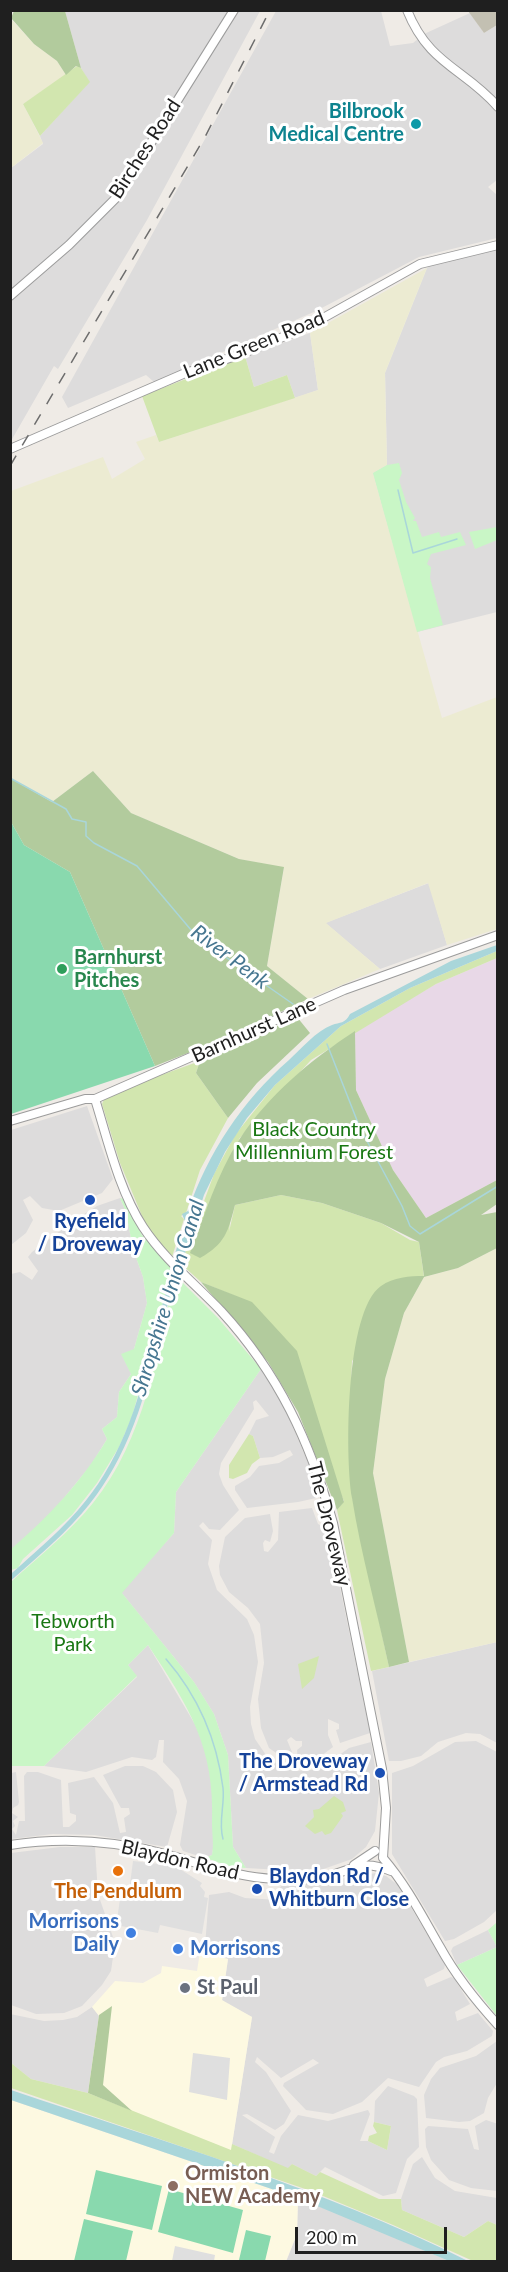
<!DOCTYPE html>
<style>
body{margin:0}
#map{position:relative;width:508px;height:2272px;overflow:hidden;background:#efebe6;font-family:Lato,sans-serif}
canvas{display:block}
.frame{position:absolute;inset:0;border:12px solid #1f1f1f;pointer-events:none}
.scale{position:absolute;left:295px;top:2227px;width:152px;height:27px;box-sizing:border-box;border:3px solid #1f1f1f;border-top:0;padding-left:8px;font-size:18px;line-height:21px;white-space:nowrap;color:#1f1f1f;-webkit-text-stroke:4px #fff;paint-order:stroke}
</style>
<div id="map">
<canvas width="508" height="2272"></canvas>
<div class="frame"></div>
<div class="scale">200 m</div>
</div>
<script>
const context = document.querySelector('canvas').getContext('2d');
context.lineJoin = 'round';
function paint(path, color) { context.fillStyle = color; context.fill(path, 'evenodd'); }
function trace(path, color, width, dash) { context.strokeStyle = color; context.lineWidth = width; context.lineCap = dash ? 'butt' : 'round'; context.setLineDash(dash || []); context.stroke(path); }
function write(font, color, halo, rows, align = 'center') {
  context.font = font + ' Lato,sans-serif'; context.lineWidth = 6; context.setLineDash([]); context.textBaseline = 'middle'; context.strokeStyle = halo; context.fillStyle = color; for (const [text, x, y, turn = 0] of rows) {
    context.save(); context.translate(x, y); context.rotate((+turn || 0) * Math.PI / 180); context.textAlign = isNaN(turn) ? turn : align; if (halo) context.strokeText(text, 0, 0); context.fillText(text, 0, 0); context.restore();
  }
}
paint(new Path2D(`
 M 65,11 L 260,11 L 147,220 L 58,369 L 54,366 L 11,441 L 11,168 L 43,144 L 40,136 L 89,82 L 81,68 Z
 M 276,11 L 381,11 L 390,46 L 413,43 L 424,34 L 470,13 L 484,33 L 497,25 L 497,180 L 488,187 L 497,195 L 497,238 L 419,257 L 316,311 L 191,366 L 154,382 L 146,375 L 68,408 L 62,397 Z
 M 497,248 L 497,612 L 417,632 L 373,473 L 387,465 L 385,373 L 427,268 L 434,262 Z
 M 310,333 L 318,390 L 295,398 L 287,375 L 254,387 L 245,356 Z
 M 429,883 L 447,945 L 380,969 L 325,923 Z
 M 87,1106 L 113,1179 L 102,1193 L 59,1211 L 42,1208 L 30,1196 L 23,1200 L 33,1220 L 26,1233 L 11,1245 L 11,1130 Z
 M 120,1198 L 126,1212 L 133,1249 L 143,1277 L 147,1303 L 134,1349 L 131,1374 L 119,1392 L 117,1417 L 102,1429 L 107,1439 L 91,1465 L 50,1515 L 11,1550 L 11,1274 L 20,1272 L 32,1280 L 38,1271 L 28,1257 L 32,1252 L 76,1219 L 97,1206 Z
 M 261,1369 L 286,1411 L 313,1474 L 318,1494 L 316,1498 L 298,1502 L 247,1508 L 235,1490 L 235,1486 L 250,1477 L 259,1466 L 279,1463 L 293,1455 L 290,1450 L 273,1457 L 260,1458 L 253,1436 L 249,1434 L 256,1420 L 269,1416 L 256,1400 L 253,1402 L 254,1409 L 221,1463 L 219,1474 L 223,1485 L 239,1510 L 220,1530 L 209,1529 L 203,1522 L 199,1526 L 212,1540 L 208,1564 L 217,1590 L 247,1619 L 254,1635 L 258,1662 L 250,1707 L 251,1724 L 255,1739 L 266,1755 L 282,1768 L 294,1771 L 312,1770 L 324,1766 L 349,1748 L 371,1742 L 379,1793 L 375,1831 L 366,1847 L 352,1859 L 315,1872 L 246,1868 L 233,1847 L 228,1755 L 214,1714 L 194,1682 L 121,1592 L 174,1533 L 176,1492 Z
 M 312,1508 L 318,1524 L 328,1529 L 370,1733 L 340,1743 L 336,1730 L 339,1729 L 339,1724 L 328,1719 L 328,1735 L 333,1747 L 317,1759 L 298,1761 L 297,1750 L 302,1746 L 302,1741 L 296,1741 L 291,1737 L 287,1740 L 292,1752 L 288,1761 L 269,1748 L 261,1728 L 258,1699 L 264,1663 L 260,1624 L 248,1608 L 229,1592 L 220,1575 L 219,1566 L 225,1537 L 245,1518 L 270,1514 L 273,1531 L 270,1542 L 265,1540 L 263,1543 L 264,1551 L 268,1552 L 278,1540 L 279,1512 Z
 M 497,1642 L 497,1743 L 480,1734 L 466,1733 L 438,1742 L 421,1756 L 401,1761 L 389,1761 L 372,1671 Z
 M 148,1645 L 196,1726 L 208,1757 L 213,1792 L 214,1843 L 212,1855 L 205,1858 L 183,1851 L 180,1845 L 187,1801 L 179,1779 L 163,1762 L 164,1740 L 159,1740 L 156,1757 L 152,1760 L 132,1757 L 86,1772 L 44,1766 L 137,1677 L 128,1665 Z
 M 476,1741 L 497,1752 L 497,1910 L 484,1922 L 454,1939 L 445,1941 L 392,1854 L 392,1773 L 413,1766 L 455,1742 Z
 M 125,1766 L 143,1766 L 156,1772 L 173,1790 L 177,1812 L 167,1847 L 94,1835 L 53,1834 L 11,1839 L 11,1773 L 16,1772 L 19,1802 L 18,1805 L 13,1808 L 12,1813 L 18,1817 L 13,1821 L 15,1826 L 12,1829 L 16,1835 L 19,1821 L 25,1821 L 24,1776 L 27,1772 L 38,1772 L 61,1780 L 63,1827 L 69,1827 L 76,1821 L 76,1815 L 70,1813 L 68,1783 L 94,1777 L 113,1803 L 120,1833 L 126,1832 L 124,1818 L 130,1814 L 129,1808 L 121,1808 L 103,1775 Z
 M 60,1847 L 95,1847 L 98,1894 L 113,1937 L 113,1957 L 111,1971 L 102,1985 L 82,2006 L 64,2013 L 36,2014 L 11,2005 L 11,1853 Z
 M 376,1873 L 386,1876 L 398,1885 L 445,1965 L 444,1969 L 424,1979 L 427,1987 L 451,1977 L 454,1978 L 470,2004 L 455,2012 L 457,2021 L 478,2013 L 493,2031 L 492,2036 L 467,2051 L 444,2057 L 436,2062 L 419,2087 L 388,2078 L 362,2102 L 333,2114 L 306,2110 L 283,2086 L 284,2083 L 319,2063 L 313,2059 L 281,2078 L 257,2057 L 255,2062 L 266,2072 L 291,2111 L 284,2124 L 275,2130 L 247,2114 L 242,2115 L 275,2137 L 269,2152 L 274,2154 L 281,2136 L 298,2115 L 328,2121 L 368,2110 L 370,2114 L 360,2141 L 368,2141 L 387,2150 L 391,2126 L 374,2122 L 375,2101 L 388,2086 L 414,2096 L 417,2099 L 419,2147 L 407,2159 L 396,2193 L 383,2196 L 325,2167 L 316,2176 L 292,2164 L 288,2169 L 232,2144 L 252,2017 L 222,2001 L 228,1959 L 211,1955 L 205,1946 L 209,1895 L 229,1892 L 245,1898 L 279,1900 L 280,1888 L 283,1883 L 309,1884 Z
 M 488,1930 L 497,1947 L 457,1965 L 451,1951 L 453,1947 Z
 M 92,2007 L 99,2015 L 88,2093 L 31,2079 L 11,2063 L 10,2014 L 44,2021 L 63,2020 L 77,2017 Z
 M 497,2041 L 497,2083 L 488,2098 L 484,2113 L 470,2121 L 459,2122 L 426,2118 L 424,2095 L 431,2079 L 440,2068 L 476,2056 Z
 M 486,2120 L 498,2124 L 497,2191 L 471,2188 L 449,2180 L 431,2160 L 426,2147 L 425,2129 L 428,2126 L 468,2129 L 474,2149 L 479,2150 L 475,2126 Z
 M 422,2157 L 435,2178 L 455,2191 L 497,2198 L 497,2225 L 488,2221 L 464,2237 L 402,2210 L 401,2199 L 413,2164 Z
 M 298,2198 L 349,2218 L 449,2261 L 286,2262 L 297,2234 Z`), '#dddcdc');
paint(new Path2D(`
 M 497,958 L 497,1180 L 426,1218 L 393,1170 L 356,1090 L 355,1031 L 436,984 Z`), '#e8d8e7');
paint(new Path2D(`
 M 201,1946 L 207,1947 L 211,1955 L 228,1959 L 222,2000 L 252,2017 L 231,2151 L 88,2093 L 99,2016 L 92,2007 L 115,1981 L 143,1983 L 161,1973 L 162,1966 L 197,1971 Z
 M 11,2100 L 298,2198 L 297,2234 L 286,2261 L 11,2262 Z`), '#fdf9e1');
paint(new Path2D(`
 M 468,11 L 497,11 L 497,25 L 484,33 Z`), '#c3c0b2');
paint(new Path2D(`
 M 10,18 L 34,44 L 57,61 L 66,75 L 23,104 L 43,143 L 11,168 Z
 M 427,268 L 385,373 L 387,465 L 373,473 L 442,718 L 497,697 L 497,929 L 447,945 L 428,883 L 326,923 L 380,969 L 308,999 L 267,966 L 284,868 L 239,859 L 131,813 L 93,771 L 52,802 L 11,778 L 11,491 L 103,457 L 112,479 L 145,459 L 136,442 L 156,435 L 159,442 L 318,390 L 310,333 Z
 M 497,1248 L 497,1642 L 409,1662 L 373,1473 L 385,1379 L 404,1313 L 424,1277 L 458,1268 Z`), '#ecebd2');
paint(new Path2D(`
 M 77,66 L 81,68 L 90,82 L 40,136 L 23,104 Z
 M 245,356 L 254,387 L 287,375 L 295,398 L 159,442 L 142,396 Z
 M 497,951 L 497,958 L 436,984 L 311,1060 L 239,1139 L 229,1232 L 235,1205 L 281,1195 L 322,1203 L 381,1223 L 410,1240 L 419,1242 L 424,1277 L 352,1361 L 349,1437 L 352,1496 L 389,1667 L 371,1671 L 337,1510 L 344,1501 L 252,1303 L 201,1282 L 181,1264 L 214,1174 L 235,1135 L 275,1085 L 341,1026 L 410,988 Z
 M 200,1061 L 196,1073 L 228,1118 L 200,1170 L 186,1213 L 181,1216 L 184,1219 L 172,1257 L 147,1228 L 120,1163 L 102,1104 L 106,1095 Z
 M 249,1434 L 253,1436 L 260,1458 L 252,1464 L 247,1473 L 233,1479 L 229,1478 L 229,1465 Z
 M 319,1656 L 314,1678 L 302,1689 L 298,1664 Z
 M 334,1796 L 343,1802 L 346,1811 L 341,1813 L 343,1816 L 331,1833 L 325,1835 L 322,1831 L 315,1834 L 305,1826 L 314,1817 L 313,1810 L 319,1809 Z
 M 11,2063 L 31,2079 L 88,2093 L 231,2150 L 232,2144 L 288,2168 L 292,2164 L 316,2176 L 320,2172 L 379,2199 L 401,2199 L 402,2210 L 464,2237 L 488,2221 L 497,2225 L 497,2261 L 473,2261 L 393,2225 L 311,2191 L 11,2088 Z
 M 374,2122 L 391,2126 L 387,2150 L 368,2141 L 369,2136 L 377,2133 L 373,2126 Z`), '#d2e6af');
paint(new Path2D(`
 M 14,11 L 65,11 L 81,68 L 76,66 L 66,75 L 57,61 L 34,44 L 11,18 Z
 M 93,771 L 131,813 L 239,859 L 284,867 L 267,966 L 308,999 L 226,1038 L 155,1066 L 70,872 L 24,845 L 11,822 L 10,778 L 52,802 Z
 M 297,1017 L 310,1033 L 257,1083 L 228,1118 L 196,1073 L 200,1061 Z
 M 355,1031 L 356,1090 L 393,1170 L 426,1218 L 497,1180 L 497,1204 L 481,1215 L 497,1212 L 497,1248 L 458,1268 L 424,1277 L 404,1313 L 385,1379 L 373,1473 L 409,1662 L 389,1667 C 377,1611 361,1554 352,1498 C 345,1457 345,1311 381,1286 C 393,1277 410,1276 424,1276 L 419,1242 L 381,1223 L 322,1203 L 281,1195 L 235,1205 C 228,1232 225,1244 200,1258 L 190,1253 C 205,1215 217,1174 239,1140 C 269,1094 311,1060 355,1031 Z
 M 201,1282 L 252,1302 L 297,1351 L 344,1502 L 337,1510 L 298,1412 L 268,1362 Z
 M 112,2006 L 103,2085 L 132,2111 L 88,2093 L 99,2015 Z`), '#b2cb9d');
paint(new Path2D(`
 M 399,463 L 402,473 L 399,480 L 406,502 L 415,518 L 413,521 L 416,521 L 422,537 L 439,532 L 441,537 L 460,532 L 466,545 L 431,554 L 427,564 L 431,567 L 430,578 L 443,625 L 417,632 L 373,473 L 387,465 Z
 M 497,527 L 497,540 L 475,549 L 469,532 Z
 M 120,1198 L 124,1199 L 142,1235 L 172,1269 L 132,1417 L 119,1447 L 97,1483 L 72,1515 L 23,1559 L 18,1568 L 11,1570 L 10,1550 C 48,1517 81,1483 107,1439 L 102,1429 L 117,1417 L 119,1392 L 131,1374 L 121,1354 L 134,1349 L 147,1303 L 143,1277 L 133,1249 L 126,1212 Z
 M 175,1275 L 218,1318 L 261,1369 L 176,1492 L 174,1533 L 122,1593 L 194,1682 L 214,1714 L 228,1755 L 233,1847 L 246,1868 L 232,1867 L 205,1858 L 212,1855 C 214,1844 212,1834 212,1823 C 215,1747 189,1707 148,1645 L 128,1665 L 137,1676 L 44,1766 L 11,1766 L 11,1582 C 38,1557 70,1532 93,1503 C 145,1439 157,1353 175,1275 Z
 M 496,1923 L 498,1925 L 497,2016 L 457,1965 L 497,1947 L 488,1930 Z`), '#c9f6c6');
paint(new Path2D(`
 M 11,822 L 24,845 L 70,872 L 155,1066 L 11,1114 Z
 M 96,2170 L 162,2186 L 152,2230 L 86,2214 Z
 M 169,2189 L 243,2210 L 233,2253 L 158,2232 Z
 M 84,2219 L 133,2231 L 126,2261 L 74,2261 Z
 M 246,2230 L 271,2236 L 265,2261 L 239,2260 Z`), '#89d9ae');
paint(new Path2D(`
 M 133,1861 L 175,1866 L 202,1883 L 200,1886 L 205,1892 L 204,1897 L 208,1898 L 202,1934 L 160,1925 L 158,1933 L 121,1926 L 121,1921 L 117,1920 L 121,1892 L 129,1892 Z
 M 193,2053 L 230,2058 L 227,2100 L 189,2092 Z
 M 175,2246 L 215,2255 L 214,2261 L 172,2261 Z`), '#dfdfdf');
paint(new Path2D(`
 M 497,945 L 497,951 L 410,988 L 341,1026 L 275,1085 L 247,1118 L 225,1152 L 204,1195 L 184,1256 L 177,1257 L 175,1254 L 185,1221 L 182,1214 L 188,1211 C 208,1153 242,1101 289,1060 C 301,1049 316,1031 332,1025 C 340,1022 345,1024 350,1014 L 451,961 Z
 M 11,2090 C 165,2142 322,2188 468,2261 L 449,2261 L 298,2198 L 11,2100 Z`), '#a9d6da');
trace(new Path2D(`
 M 398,490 L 413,553 L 457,539
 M 10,778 L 66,809 L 72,819 L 86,822 L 86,836 L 94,843 L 137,866 L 197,937 L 293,1004
 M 327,1044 L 360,1128 L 402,1206 L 410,1226 L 420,1234 L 498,1186
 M 166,1659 C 198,1696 217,1740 223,1788 C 225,1805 218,1822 223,1839`), '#a9d6da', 1.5);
trace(new Path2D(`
 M 10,1578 C 39,1552 71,1526 94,1494 C 146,1423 154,1334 179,1253`), '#a9d6da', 5);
const tertiary = new Path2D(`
 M 407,10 C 429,65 464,68 498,107
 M 10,296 L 69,245 L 117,197 L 234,10
 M 10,449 L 183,374 L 244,353 L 307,327 L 420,264 L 498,245
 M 95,1099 C 108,1141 119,1190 143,1227 C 164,1259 195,1284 221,1311 C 279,1374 310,1442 333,1523 L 382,1769 L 386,1808 L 383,1858 C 407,1886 422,1916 440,1947 C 456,1976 476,2001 498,2025
 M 10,1121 L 85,1099 L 95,1099 L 344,990 L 498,935
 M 10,1845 C 63,1837 118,1841 169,1855 C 205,1865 239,1878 276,1879 C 289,1880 304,1880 317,1878 C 350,1874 357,1857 391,1871
 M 354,1865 L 375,1851`);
trace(tertiary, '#9c9c9c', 10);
trace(tertiary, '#fff', 8);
trace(new Path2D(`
 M 10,466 L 205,137 L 270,10`), '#6d6d6d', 1.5, [12, 12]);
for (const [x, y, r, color] of [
 [416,124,6,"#0f9aa8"],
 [62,969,6,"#2e9e5b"],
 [90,1200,6,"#1a4fb4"],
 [380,1773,6,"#1a4fb4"],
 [118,1871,6,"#e8710a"],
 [257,1889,6,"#1a4fb4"],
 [131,1933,6,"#3f7fe0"],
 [178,1949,6,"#3f7fe0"],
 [185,1988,6,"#6b7280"],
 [173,2186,6,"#8d6e63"]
]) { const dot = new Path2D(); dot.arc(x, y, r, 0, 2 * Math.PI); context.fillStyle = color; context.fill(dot); trace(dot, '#fff', 2); }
write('bold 20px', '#0d838f', '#fff', [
 ["Bilbrook",404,112],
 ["Medical Centre",404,135]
], 'right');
write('20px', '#1f1f1f', '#fff', [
 ["Birches Road",145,149,-57],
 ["Lane Green Road",254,345,-22],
 ["Barnhurst Lane",254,1030,-24],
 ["The Droveway",329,1524,76],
 ["Blaydon Road",180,1860,13]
]);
write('bold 20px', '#27864d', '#fff', [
 ["Barnhurst",74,958],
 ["Pitches",74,981]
], 'left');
write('20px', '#197713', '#fff', [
 ["Black Country",314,1130],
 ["Millennium Forest",314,1153],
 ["Tebworth",73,1622],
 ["Park",73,1645]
]);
write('bold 20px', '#164399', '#fff', [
 ["Ryefield",90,1222],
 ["/ Droveway",90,1245],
 ["The Droveway",368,1762,"right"],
 ["/ Armstead Rd",368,1785,"right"],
 ["Blaydon Rd /",269,1877,"left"],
 ["Whitburn Close",269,1900,"left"]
]);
write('bold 20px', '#c56008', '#fff', [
 ["The Pendulum",118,1892]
]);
write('bold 20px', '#366cbe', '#fff', [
 ["Morrisons",119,1922],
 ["Daily",119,1945],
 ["Morrisons",190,1949,"left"]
], 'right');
write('bold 20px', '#5b616d', '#fff', [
 ["St Paul",197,1988]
], 'left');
write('bold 20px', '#785e54', '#fff', [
 ["Ormiston",185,2174],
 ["NEW Academy",185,2197]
], 'left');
write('italic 21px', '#477791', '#fff', [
 ["River Penk",230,957,37],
 ["Shropshire Union Canal",168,1298,-73]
]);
</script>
